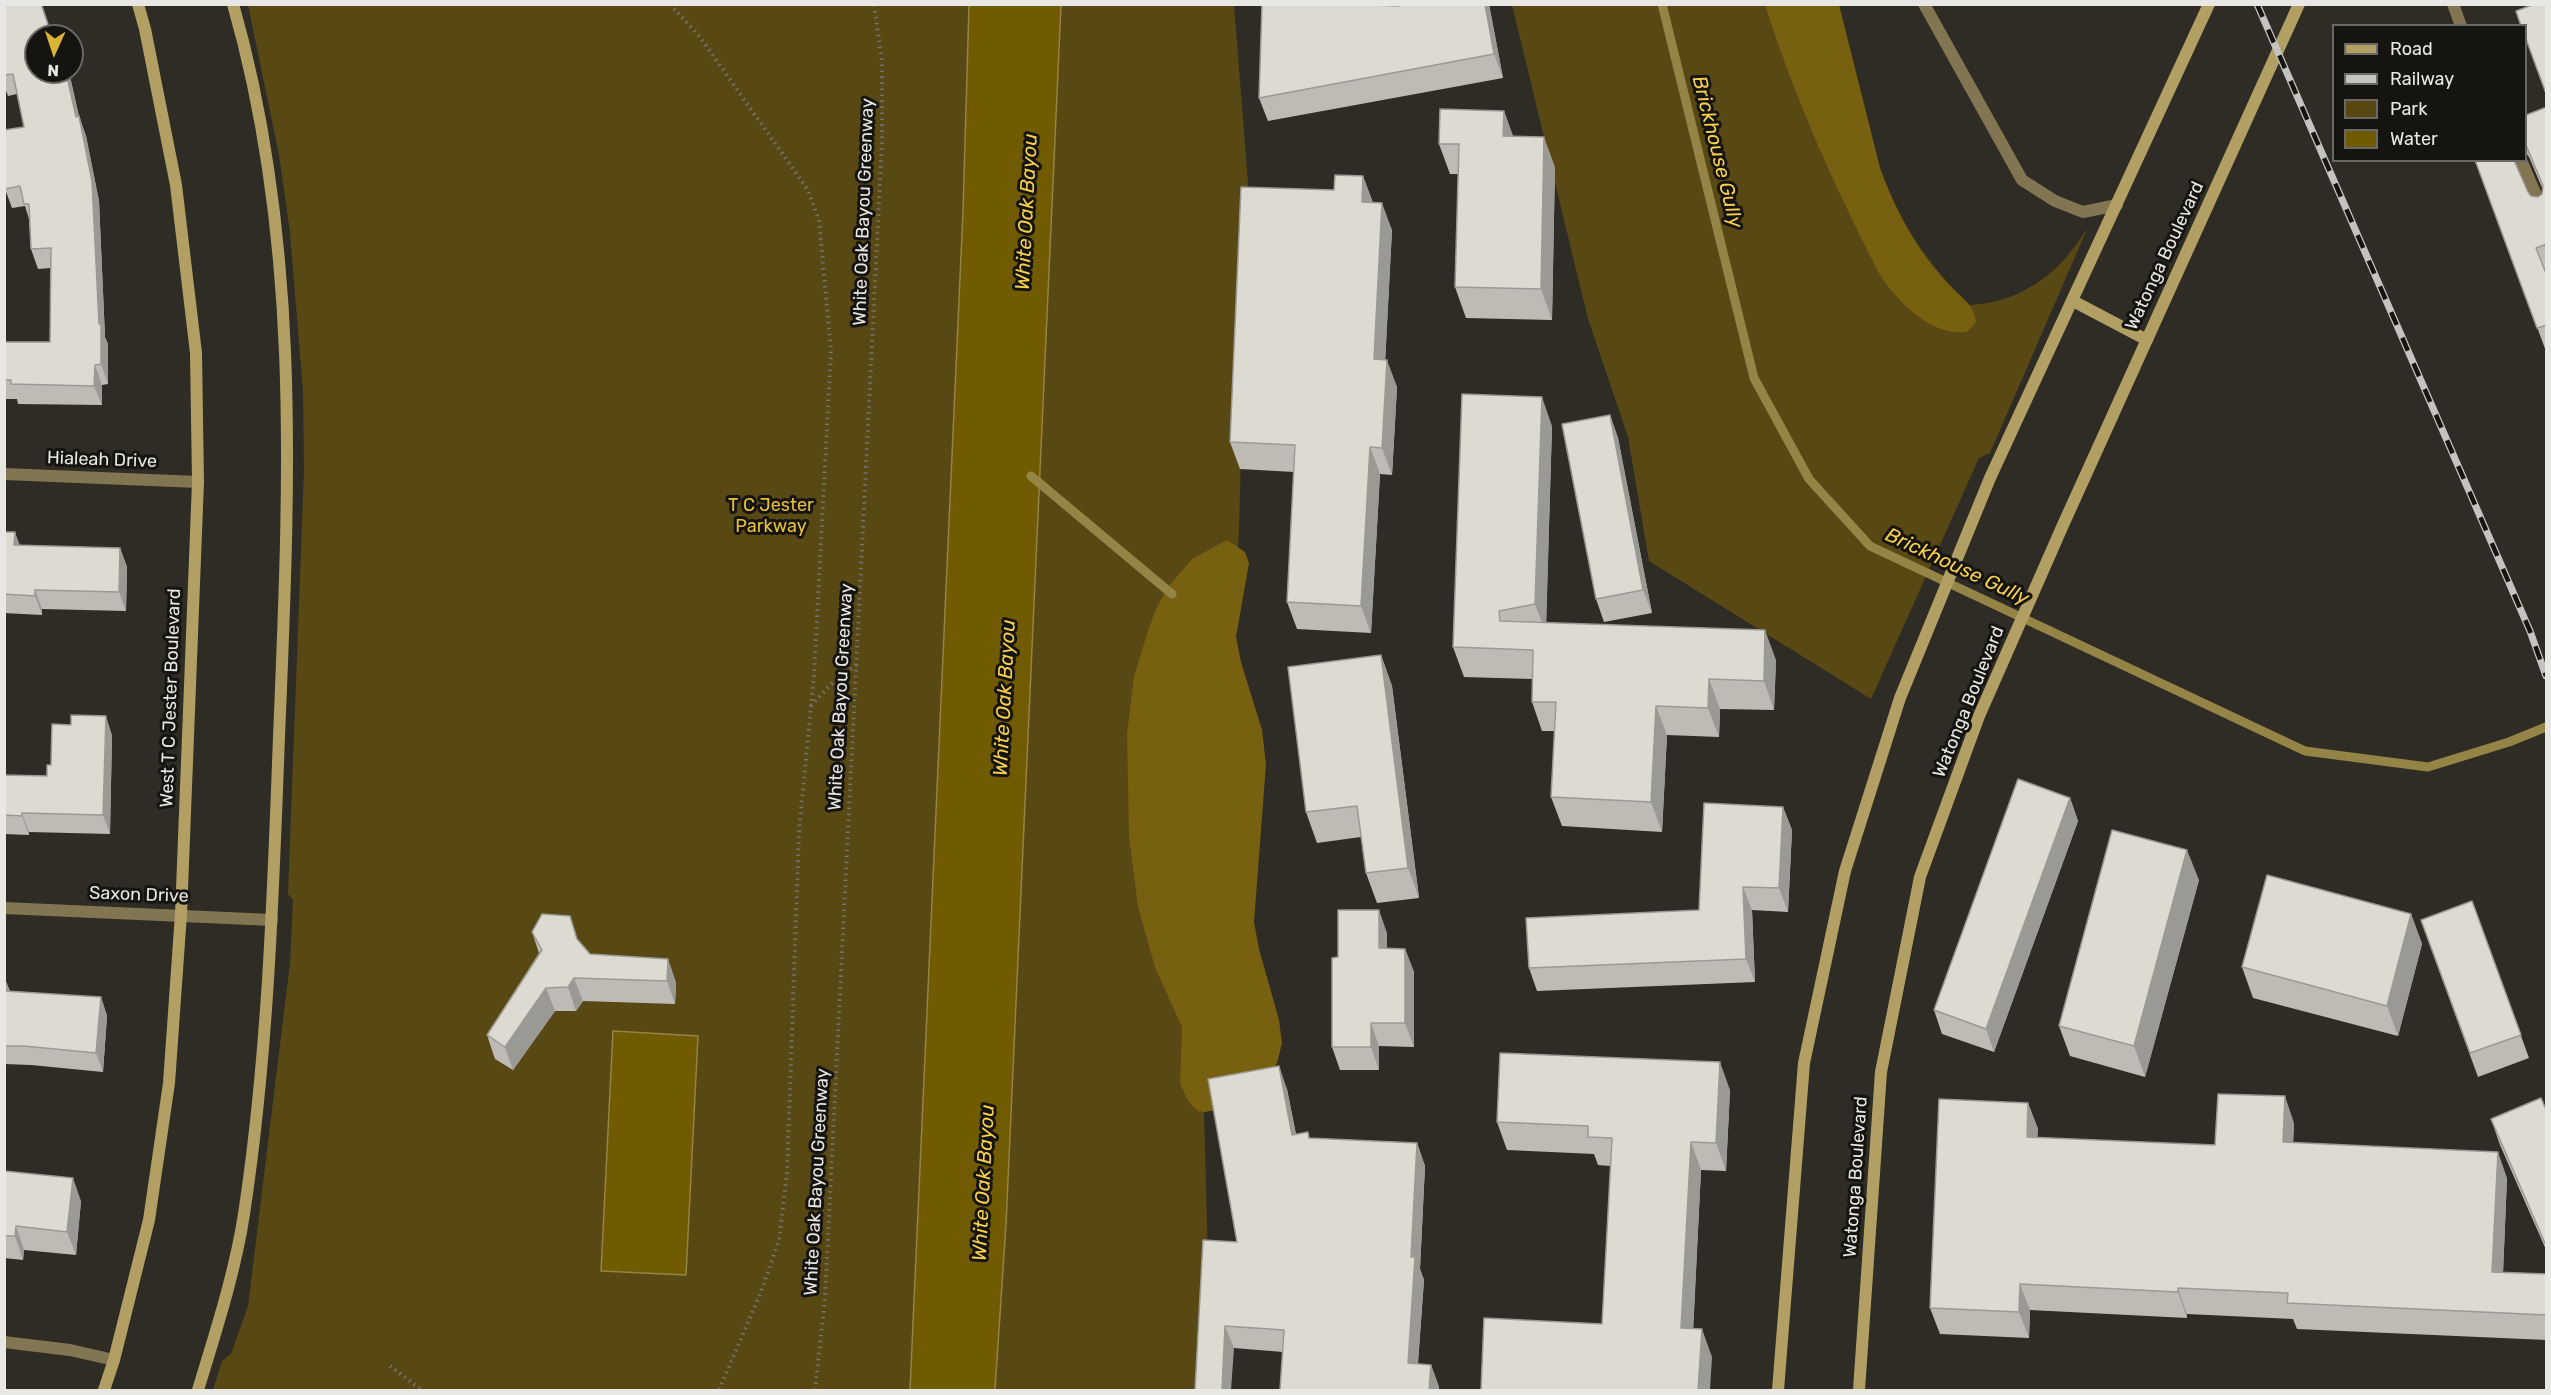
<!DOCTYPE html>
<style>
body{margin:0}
#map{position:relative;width:2551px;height:1395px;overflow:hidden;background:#2e2c25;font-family:Rubik,sans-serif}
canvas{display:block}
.frame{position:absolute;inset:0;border:6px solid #e8e7e3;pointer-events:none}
.legend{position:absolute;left:2332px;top:24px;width:195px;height:138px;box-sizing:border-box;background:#151411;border:2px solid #696865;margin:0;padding:8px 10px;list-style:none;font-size:18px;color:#e8e7e3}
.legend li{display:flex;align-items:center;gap:12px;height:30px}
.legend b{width:30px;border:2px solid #696865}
.north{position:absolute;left:24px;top:24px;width:60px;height:60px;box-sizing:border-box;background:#151411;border:2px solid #696865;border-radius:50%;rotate:183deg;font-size:16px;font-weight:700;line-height:24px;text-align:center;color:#e8e7e3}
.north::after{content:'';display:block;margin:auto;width:21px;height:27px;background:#d9b434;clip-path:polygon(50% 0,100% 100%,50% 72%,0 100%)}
</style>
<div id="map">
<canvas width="2551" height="1395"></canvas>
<div class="frame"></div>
<ul class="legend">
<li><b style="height:8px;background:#b29f63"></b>Road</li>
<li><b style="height:8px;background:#c4c3be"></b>Railway</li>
<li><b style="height:16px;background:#584813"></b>Park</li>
<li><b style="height:16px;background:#705a02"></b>Water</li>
</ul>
<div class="north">N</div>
</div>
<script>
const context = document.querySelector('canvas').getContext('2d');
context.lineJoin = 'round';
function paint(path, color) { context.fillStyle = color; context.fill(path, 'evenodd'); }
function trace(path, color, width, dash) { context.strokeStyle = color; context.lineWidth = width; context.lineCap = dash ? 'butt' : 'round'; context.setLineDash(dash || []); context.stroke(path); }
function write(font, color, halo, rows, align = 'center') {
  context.font = font + ' Rubik,sans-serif'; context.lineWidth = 6; context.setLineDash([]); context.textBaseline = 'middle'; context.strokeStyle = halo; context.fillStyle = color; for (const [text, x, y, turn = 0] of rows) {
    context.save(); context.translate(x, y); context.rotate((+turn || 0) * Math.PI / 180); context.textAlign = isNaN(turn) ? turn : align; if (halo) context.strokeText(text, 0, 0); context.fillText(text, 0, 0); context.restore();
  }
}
paint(new Path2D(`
 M 248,5 L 1234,5 L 1248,182 L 1239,531 L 1204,1112 L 1208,1258 L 1202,1390 L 213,1390 L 222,1361 L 231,1354 L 248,1306 L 290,963 L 293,900 L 288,894 L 304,470 L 303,391 L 290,233 L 279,155 Z
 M 1512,5 L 1839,5 L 1880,168 C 1900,223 1928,265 1970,305 C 2023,302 2061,272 2088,227 L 1990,453 L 1979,458 L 1871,699 L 1649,561 L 1628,437 L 1588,319 Z`), '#584813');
paint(new Path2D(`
 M 1765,5 L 1839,5 L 1880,168 C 1896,212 1917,252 1950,286 C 1962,298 1974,305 1976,322 L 1967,332 C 1932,337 1898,302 1880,275 C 1835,188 1795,99 1765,5 Z
 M 1227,540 L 1245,552 L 1249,563 L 1236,637 L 1241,662 L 1262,730 L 1266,764 L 1254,922 L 1259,949 L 1279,1020 L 1282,1043 L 1277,1063 L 1263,1082 L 1217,1110 L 1204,1112 L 1198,1111 L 1189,1102 L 1180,1084 L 1182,1027 L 1155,967 L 1138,907 L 1129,835 L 1127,734 L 1134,677 L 1149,627 L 1158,605 L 1168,587 L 1192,559 Z`), '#776110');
const water = new Path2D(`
 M 969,5 L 1061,5 L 1006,1224 L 995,1390 L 910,1390 L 963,211 Z
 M 613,1031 L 698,1036 L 686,1275 L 601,1271 Z`);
paint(water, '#705a02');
trace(water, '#948446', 1.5);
trace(new Path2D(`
 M 1662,4 L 1754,378 L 1809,479 L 1870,546 L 2305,751 L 2428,767 L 2509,742 L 2546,727
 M 1031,476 L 1172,594`), '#948446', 9);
trace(new Path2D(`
 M 670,4 L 700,37 L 808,190 L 819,221 L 831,350 L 814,675 L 799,832 L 787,1174 L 779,1240 L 761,1292 L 719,1390
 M 811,706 L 829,686 L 856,665
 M 390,1366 L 422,1390
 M 815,1390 L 825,1298 L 882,141 L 882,63 L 874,4`), '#76746e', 4, [1.5, 4.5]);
trace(new Path2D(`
 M 1924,4 L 2022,180 L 2055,201 L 2083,212 L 2117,205
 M 2453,4 L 2461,26
 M 2521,160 L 2546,218`), '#827551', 12);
trace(new Path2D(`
 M 4,474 L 198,482
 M 4,908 L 272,920
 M 4,1342 L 70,1350 L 114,1360`), '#827551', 12);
trace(new Path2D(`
 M 2073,301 L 2147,340
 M 104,1390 L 114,1360 L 149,1220 L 169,1083 L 181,914 L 198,482 L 196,353 L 176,185 L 145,29 L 138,4
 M 198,1390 C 215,1334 235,1273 244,1214 C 268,1056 273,896 279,737 C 289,491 302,245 233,4
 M 1778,1390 L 1804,1063 L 1845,871 L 1900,698 L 1990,478 L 2209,4
 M 1859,1390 L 1881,1072 L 1920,877 L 1979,716 L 2063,525 L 2299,4`), '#b29f63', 12);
const rail = new Path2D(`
 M 2257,4 L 2530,631 L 2546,676`);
trace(rail, '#c4c3be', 7);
trace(rail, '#151411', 4.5, [14]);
paint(new Path2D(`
 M 4,4 L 50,30 L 69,72 L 79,116 L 86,136 L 99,201 L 105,337 L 108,344 L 108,384 L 102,385 L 102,405 L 18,404 L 17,399 L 4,399 L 4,342 L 50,342 L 51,268 L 38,269 L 31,249 L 29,219 L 25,206 L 12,208 L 5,189 L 24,127 L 17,94 L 8,96 L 4,85 Z
 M 1489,4 L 1503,78 L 1268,121 L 1259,98 L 1400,6 Z
 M 2547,107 L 2547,354 L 2475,160 L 2528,192 L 2531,196 L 2538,197 L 2542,194 L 2543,190 L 2529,157 L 2526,153 L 2526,115 Z
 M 1504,111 L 1513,137 L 1555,167 L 1552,320 L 1466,318 L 1455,287 L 1458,174 L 1450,174 L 1439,144 Z
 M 1363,176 L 1373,203 L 1392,230 L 1385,360 L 1397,387 L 1392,475 L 1380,474 L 1371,633 L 1297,629 L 1287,602 L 1294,472 L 1240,469 L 1230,442 L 1334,190 Z
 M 1610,415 L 1618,438 L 1652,613 L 1604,622 L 1596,599 Z
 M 1552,426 L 1546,623 L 1776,660 L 1774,710 L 1720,709 L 1719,737 L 1667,735 L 1662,832 L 1562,826 L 1551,797 L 1555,731 L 1542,731 L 1532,702 L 1532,679 L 1464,677 L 1453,647 Z
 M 4,532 L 20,545 L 120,548 L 127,567 L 126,611 L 42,609 L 42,615 L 4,613 Z
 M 1381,655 L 1392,686 L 1419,898 L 1377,903 L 1366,873 L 1361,837 L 1317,843 L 1306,812 Z
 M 112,735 L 110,834 L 29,832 L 29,835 L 4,834 L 4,775 L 47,776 L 51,765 Z
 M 2070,798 L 2078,821 L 1994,1052 L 1942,1034 L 1934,1010 Z
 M 1783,807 L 1792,830 L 1788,912 L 1752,910 L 1755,982 L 1537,991 L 1529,968 L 1699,910 Z
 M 2199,880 L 2145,1077 L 2070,1056 L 2059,1026 Z
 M 2472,901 L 2529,1058 L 2478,1077 L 2429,943 Z
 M 2411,914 L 2422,944 L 2398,1036 L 2253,998 L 2242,967 Z
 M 532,932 L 579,941 L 590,954 L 668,959 L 676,983 L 675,1004 L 583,1001 L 576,1011 L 555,1011 L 513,1070 L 495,1059 L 487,1035 L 539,953 Z
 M 1387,933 L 1387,949 L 1405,949 L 1414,972 L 1414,1047 L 1379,1046 L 1379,1070 L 1340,1070 L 1332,1047 L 1338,957 Z
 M 4,979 L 5,979 L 10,991 L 101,997 L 107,1016 L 103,1072 L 31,1065 L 4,1064 Z
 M 1287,1089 L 1296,1134 L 1310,1138 L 1417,1143 L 1425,1166 L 1420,1269 L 1424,1280 L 1418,1364 L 1431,1365 L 1439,1387 L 1439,1390 L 1280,1390 L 1283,1352 L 1234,1348 L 1195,1390 L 1237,1242 Z
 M 1730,1090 L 1726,1171 L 1701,1170 L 1693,1328 L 1712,1357 L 1602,1324 L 1611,1166 L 1598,1165 L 1594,1154 L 1507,1150 L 1497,1122 Z
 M 2028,1103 L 2038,1129 L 2037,1138 L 2215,1145 L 2294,1123 L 2293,1142 L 2507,1178 L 2503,1272 L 2547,1274 L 2547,1340 L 2297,1329 L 2293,1319 L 2187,1314 L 2187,1318 L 2030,1310 L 2029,1338 L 1940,1334 L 1930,1308 Z
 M 2547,1112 L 2547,1252 L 2500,1145 L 2491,1119 Z
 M 4,1171 L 81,1201 L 76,1255 L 24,1250 L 23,1260 L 4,1258 Z`), '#bebbb5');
paint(new Path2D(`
 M 41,4 L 42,4 L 52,36 Z
 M 1485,4 L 1489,4 L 1503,78 L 1494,54 Z
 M 66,72 L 69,72 L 82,131 L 79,116 L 86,136 L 99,201 L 105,337 L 108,344 L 108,384 L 101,364 L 99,324 L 76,117 Z
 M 1504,111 L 1515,141 L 1503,136 Z
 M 1544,137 L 1555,167 L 1552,320 L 1541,289 Z
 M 1363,176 L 1373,203 L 1362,202 Z
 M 1382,203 L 1392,230 L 1384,386 L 1374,359 Z
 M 1387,360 L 1397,387 L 1392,475 L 1382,448 Z
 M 95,365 L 102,385 L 102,405 L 94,386 Z
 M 1542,397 L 1552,426 L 1546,633 L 1535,604 Z
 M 1610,415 L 1618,438 L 1652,613 L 1643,590 Z
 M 1370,447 L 1380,474 L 1371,633 L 1361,606 Z
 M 15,532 L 22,551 L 14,545 Z
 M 120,548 L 127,567 L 126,611 L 119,592 Z
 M 35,590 L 42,609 L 42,615 L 35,596 Z
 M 1765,630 L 1776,660 L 1774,710 L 1764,681 Z
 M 1381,655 L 1392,686 L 1419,898 L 1408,868 Z
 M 1709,679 L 1720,709 L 1719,737 L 1708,708 Z
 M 1656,706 L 1667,735 L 1662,832 L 1651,802 Z
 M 106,716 L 112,735 L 110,834 L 103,815 Z
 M 2070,798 L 2078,821 L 1994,1052 L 1986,1029 Z
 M 1783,807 L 1792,830 L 1788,912 L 1779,888 Z
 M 22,813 L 29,832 L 29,835 L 22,816 Z
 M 2187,850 L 2199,880 L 2145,1077 L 2134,1046 Z
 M 1743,887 L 1752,910 L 1755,982 L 1746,959 Z
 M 1379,910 L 1387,933 L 1387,972 L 1379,948 Z
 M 2411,914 L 2422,944 L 2398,1036 L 2387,1006 Z
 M 1405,949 L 1414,972 L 1414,1047 L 1405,1023 Z
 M 668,959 L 676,983 L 675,1004 L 667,981 Z
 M 574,978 L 583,1001 L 576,1011 L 568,987 Z
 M 5,979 L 12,998 L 5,991 Z
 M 546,988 L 555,1011 L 513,1070 L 505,1047 Z
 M 101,997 L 107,1016 L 103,1072 L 96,1053 Z
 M 1371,1023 L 1379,1046 L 1379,1070 L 1371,1047 Z
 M 1720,1062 L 1730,1090 L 1726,1171 L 1716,1143 Z
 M 1279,1066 L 1287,1089 L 1300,1157 L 1292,1135 Z
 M 2285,1096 L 2294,1123 L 2292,1168 L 2283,1142 Z
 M 2028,1103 L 2038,1129 L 2036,1163 L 2027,1137 Z
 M 1691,1142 L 1701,1170 L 1692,1356 L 1681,1328 Z
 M 1417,1143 L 1425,1166 L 1420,1269 L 1424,1280 L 1416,1386 L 1408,1363 L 1411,1257 Z
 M 2498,1152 L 2507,1178 L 2502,1298 L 2492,1272 Z
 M 73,1178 L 81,1201 L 76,1255 L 67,1232 Z
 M 16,1226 L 24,1250 L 23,1260 L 15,1236 Z
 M 2020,1284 L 2030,1310 L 2029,1338 L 2019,1312 Z
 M 2178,1288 L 2187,1314 L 2187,1318 L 2178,1292 Z
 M 1225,1326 L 1234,1348 L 1231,1390 L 1222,1390 Z
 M 1702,1329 L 1712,1357 L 1710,1390 L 1698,1390 Z
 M 1431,1365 L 1439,1387 L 1439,1390 L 1429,1390 Z`), '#9b9993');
const building = new Path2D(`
 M 4,4 L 41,4 L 50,30 L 56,29 L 58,36 L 36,36 L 36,72 L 66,72 L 76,117 L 79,116 L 92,181 L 99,324 L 101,324 L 101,364 L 95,365 L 94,386 L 11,384 L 11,380 L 4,380 L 4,342 L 50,342 L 51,248 L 31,249 L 29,204 L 24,204 L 20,186 L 5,189 L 4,186 L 4,130 L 24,127 L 13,74 L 4,75 Z
 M 1262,4 L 1339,4 L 1400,6 L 1399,4 L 1485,4 L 1494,54 L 1259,98 Z
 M 2535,4 L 2547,4 L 2547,96 L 2526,39 L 2526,26 L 2521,26 L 2516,11 Z
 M 2547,107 L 2547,244 L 2536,248 L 2547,276 L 2547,325 L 2537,328 L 2475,160 L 2514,160 L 2528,192 L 2531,196 L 2538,197 L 2542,194 L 2543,186 L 2526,145 L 2526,115 Z
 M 1440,109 L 1504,111 L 1503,136 L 1544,137 L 1541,289 L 1455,287 L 1459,144 L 1439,144 Z
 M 1335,175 L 1363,176 L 1362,202 L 1382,203 L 1374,359 L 1387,360 L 1382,448 L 1370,447 L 1361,606 L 1287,602 L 1295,445 L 1230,442 L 1241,187 L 1334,190 Z
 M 1462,394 L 1542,397 L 1535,604 L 1499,611 L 1500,621 L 1765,630 L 1764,681 L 1709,679 L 1708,708 L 1656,706 L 1651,802 L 1551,797 L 1556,702 L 1532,702 L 1533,650 L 1453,647 Z
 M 1610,415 L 1643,590 L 1596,599 L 1562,424 Z
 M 4,532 L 15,532 L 14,545 L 120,548 L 119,592 L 35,590 L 35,596 L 4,594 Z
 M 1381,655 L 1408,868 L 1366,873 L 1357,806 L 1306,812 L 1288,667 Z
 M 71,715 L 106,716 L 103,815 L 22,813 L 22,816 L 4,815 L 4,775 L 47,776 L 47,765 L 51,765 L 52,724 L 71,725 Z
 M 2018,779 L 2070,798 L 1986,1029 L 1934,1010 Z
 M 1704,803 L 1783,807 L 1779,888 L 1743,887 L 1746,959 L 1529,968 L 1526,918 L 1699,910 Z
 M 2112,830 L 2187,850 L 2134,1046 L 2059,1026 Z
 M 2267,875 L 2411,914 L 2387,1006 L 2242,967 Z
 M 2472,901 L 2521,1035 L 2470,1053 L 2421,920 Z
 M 1338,910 L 1379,910 L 1379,948 L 1405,949 L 1405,1023 L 1371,1023 L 1371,1047 L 1332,1047 L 1332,958 L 1338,957 Z
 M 542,914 L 570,916 L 577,939 L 590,954 L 668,959 L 667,981 L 574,978 L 568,987 L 546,988 L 505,1047 L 487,1035 L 542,950 L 532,932 Z
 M 4,979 L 5,979 L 5,991 L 101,997 L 96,1053 L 24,1046 L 4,1046 Z
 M 1500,1053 L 1720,1062 L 1716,1143 L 1691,1142 L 1681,1328 L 1702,1329 L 1698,1390 L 1481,1390 L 1484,1318 L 1602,1324 L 1612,1138 L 1588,1137 L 1588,1126 L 1497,1122 Z
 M 1279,1066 L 1292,1135 L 1308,1132 L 1309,1138 L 1417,1143 L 1411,1257 L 1415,1257 L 1408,1363 L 1431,1365 L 1429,1390 L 1280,1390 L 1284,1330 L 1225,1326 L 1222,1390 L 1195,1390 L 1203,1240 L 1237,1242 L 1208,1079 Z
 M 2218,1094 L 2285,1096 L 2283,1142 L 2498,1152 L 2492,1272 L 2547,1274 L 2547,1315 L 2287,1303 L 2288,1293 L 2178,1288 L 2178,1292 L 2020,1284 L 2019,1312 L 1930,1308 L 1939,1099 L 2028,1103 L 2027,1137 L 2215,1145 Z
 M 2541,1098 L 2547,1112 L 2547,1248 L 2491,1119 Z
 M 4,1171 L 73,1178 L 67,1232 L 16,1226 L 15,1236 L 4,1236 Z`);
paint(building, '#dddad2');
trace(building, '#9b9993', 1.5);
write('18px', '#e8e7e3', '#151411', [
 ["White Oak Bayou Greenway",864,212,-88],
 ["Watonga Boulevard",2165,256,-65],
 ["Hialeah Drive",102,460,2],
 ["White Oak Bayou Greenway",841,697,-87],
 ["West T C Jester Boulevard",171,698,-88],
 ["Watonga Boulevard",1969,702,-68],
 ["Saxon Drive",139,895,2],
 ["Watonga Boulevard",1856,1177,-86],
 ["White Oak Bayou Greenway",817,1182,-87]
]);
write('18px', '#e8c13a', '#151411', [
 ["T C Jester",771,506],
 ["Parkway",771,527]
]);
write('italic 20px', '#f8d04d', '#151411', [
 ["Brickhouse Gully",1717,152,76],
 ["White Oak Bayou",1027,212,-87],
 ["Brickhouse Gully",1957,567,25],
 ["White Oak Bayou",1005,698,-87],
 ["White Oak Bayou",984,1183,-87]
]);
</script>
